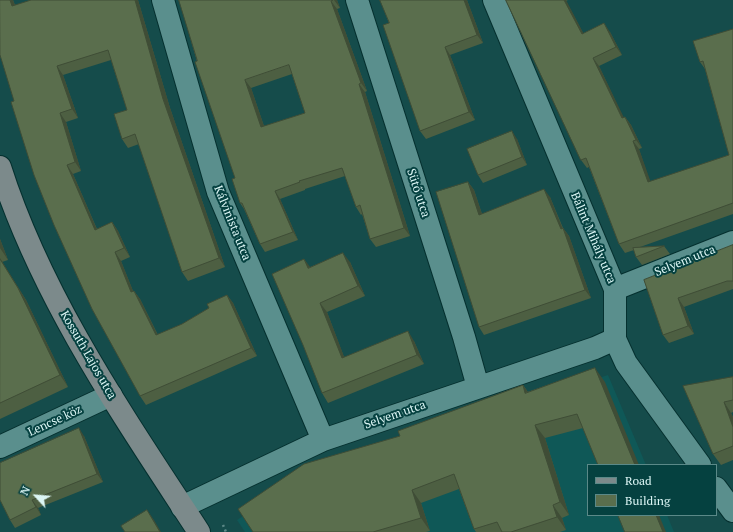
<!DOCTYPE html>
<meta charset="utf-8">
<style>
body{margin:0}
#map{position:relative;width:733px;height:532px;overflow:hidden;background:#154c4b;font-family:"PT Serif",serif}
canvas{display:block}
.legend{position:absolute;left:587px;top:464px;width:130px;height:52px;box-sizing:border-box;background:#054140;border:1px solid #5b8988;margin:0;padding:5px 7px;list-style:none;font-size:12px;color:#dcf6f5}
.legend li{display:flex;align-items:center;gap:8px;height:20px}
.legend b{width:20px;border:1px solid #5b8988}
.north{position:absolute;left:16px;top:476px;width:40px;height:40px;-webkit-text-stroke:3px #054140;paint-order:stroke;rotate:296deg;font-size:11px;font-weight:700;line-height:16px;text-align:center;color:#dcf6f5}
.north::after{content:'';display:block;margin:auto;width:14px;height:18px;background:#dcf6f5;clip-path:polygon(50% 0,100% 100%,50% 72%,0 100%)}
</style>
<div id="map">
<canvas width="733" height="532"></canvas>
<ul class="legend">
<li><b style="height:5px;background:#7c8a8b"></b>Road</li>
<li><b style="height:11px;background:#5a6e4d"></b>Building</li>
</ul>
<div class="north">N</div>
</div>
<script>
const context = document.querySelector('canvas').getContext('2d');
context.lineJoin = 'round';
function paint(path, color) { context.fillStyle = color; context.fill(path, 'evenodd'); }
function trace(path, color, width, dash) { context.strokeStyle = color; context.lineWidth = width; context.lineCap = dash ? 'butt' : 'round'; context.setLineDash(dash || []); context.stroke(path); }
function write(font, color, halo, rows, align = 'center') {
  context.font = font + ' "PT Serif",serif'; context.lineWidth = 4; context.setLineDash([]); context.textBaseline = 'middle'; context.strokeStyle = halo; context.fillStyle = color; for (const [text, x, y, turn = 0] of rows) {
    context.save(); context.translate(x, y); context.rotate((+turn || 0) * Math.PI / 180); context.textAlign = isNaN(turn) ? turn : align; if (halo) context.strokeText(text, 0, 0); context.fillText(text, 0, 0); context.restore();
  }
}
paint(new Path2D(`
 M 608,375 L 646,465 L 588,465 L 588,515 L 667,515 L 674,532 L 245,532 L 237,520 L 306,474 Z`), '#0f5857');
const street = new Path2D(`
 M 163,0 L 218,192 L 323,440
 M 357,0 L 464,337 L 478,387
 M 494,0 L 615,289 L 615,339 L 626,363 L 700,465
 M 615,289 L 733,242
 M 0,447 L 111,395
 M 716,488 L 733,511
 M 182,507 L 323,440 L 595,348 L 615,339`);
const secondary = new Path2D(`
 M 0,167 C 42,299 124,417 199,532`);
trace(street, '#05302f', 24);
trace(secondary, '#05302f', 24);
trace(new Path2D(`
 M 223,525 L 226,532`), '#5d8988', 2.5, [2, 3]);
trace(street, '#5a8f8d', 22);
trace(secondary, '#7c8a8b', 22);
paint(new Path2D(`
 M 0,0 L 13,0 L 15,5 L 31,0 L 138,0 L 170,108 L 225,267 L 188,281 L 182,272 L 139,144 L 128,148 L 122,139 L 127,110 L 111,60 L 63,75 L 78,118 L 66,122 L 81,171 L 73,174 L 97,229 L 112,222 L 118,231 L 130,257 L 121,261 L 133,291 L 134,291 L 140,299 L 158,335 L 182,324 L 209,308 L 227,295 L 233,303 L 257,356 L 146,405 L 140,396 L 14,101 Z
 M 179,0 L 337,0 L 340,8 L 337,9 L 367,91 L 365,92 L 410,236 L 376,247 L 370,239 L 362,214 L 361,215 L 356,207 L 345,176 L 305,189 L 305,190 L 280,199 L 298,240 L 265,252 L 260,244 L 244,209 L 240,203 L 235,178 ZM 292,74 L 305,113 L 264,126 L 251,88 Z
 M 467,0 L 483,43 L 450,55 L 475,120 L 426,139 L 420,131 L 389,23 Z
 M 506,0 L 568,0 L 566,1 L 583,33 L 610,32 L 622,55 L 599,66 L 623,117 L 625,117 L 631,125 L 642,148 L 639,149 L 650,182 L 729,155 L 705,69 L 700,62 L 733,29 L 733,214 L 640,247 L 664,246 L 670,254 L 642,265 L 636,257 L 634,250 L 625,253 L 619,244 L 589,167 L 587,168 L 581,160 Z
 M 517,139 L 527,165 L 483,183 L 478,175 Z
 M 468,182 L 474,190 L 482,214 L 550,197 L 563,228 L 569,236 L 591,298 L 484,335 L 479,327 Z
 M 0,239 L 8,260 L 2,262 L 26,300 L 68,387 L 0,419 Z
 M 733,245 L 733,289 L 684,307 L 694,334 L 669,343 L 663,335 L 644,280 Z
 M 304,259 L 310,268 L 350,262 L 365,296 L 327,312 L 344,357 L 414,341 L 424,364 L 328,403 L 322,393 Z
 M 733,377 L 733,412 L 731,413 L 733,417 L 733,460 L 721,465 L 713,454 L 683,386 Z
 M 605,382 L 583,428 L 545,438 L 569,515 L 562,518 L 566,530 L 560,532 L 476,532 L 474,529 L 459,489 L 421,503 L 430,531 L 426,532 L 253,532 L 400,436 L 523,385 L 528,392 Z
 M 84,436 L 103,482 L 38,508 L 41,515 L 15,528 L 10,520 Z`), '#4d5f42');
paint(new Path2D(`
 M 10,0 L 13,0 L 18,15 L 12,6 Z
 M 135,0 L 138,0 L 170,108 L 225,267 L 219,258 L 163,99 Z
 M 334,0 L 337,0 L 340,8 Z
 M 464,0 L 467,0 L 483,43 L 477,35 Z
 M 564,0 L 566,0 L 588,42 L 582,34 Z
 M 331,1 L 337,9 L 367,91 L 361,83 Z
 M 604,23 L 610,32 L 622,55 L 616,47 Z
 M 445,47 L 450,55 L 475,120 L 469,112 Z
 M 593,58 L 599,66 L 628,126 L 622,118 Z
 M 57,66 L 63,75 L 78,118 L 72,109 Z
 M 245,80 L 251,88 L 267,135 L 261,127 Z
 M 359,84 L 365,92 L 410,236 L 404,228 Z
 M 60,113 L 66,122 L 81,171 L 75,162 Z
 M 625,117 L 631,125 L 642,148 L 636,140 Z
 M 512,131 L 517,139 L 527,165 L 522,157 Z
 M 633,141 L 639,149 L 654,191 L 648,182 Z
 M 67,165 L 73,174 L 101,239 L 95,230 Z
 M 468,182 L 474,190 L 485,223 L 479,215 Z
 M 544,189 L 550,197 L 566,237 L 561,229 Z
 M 275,191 L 280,199 L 298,240 L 293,232 Z
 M 112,222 L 118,231 L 130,257 L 124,248 Z
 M 563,228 L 569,236 L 591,298 L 585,290 Z
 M 0,239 L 8,260 L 0,248 Z
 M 115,252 L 121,261 L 137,301 L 131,292 Z
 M 343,253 L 350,262 L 365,296 L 358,286 Z
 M 0,258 L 26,300 L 68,387 L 60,375 Z
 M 304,259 L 311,268 L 308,268 Z
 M 134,291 L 140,299 L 162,344 L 156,335 Z
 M 227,295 L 233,303 L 257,356 L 251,348 Z
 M 678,298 L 684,307 L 694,334 L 688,326 Z
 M 320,303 L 327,312 L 348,367 L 342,358 Z
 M 408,331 L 414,341 L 424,364 L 417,355 Z
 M 595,368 L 605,382 L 639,465 L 635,465 Z
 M 523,385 L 532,398 L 525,393 Z
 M 724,402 L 731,413 L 733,417 L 733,427 Z
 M 535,425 L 545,438 L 569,515 L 560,502 Z
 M 79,428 L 84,436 L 103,482 L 97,474 Z
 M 412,490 L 421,503 L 430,531 L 421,518 Z
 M 32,500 L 38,508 L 41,515 L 36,507 Z
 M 553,505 L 562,518 L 566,530 L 557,517 Z
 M 147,510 L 154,520 L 161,532 L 160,532 Z
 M 656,515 L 659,515 L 666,532 L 663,532 Z`), '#3f4d36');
const building = new Path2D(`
 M 0,0 L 10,0 L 12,6 L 31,0 L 135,0 L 163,99 L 219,258 L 182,272 L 135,134 L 122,139 L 114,114 L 127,110 L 108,50 L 57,66 L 72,109 L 60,113 L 75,162 L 67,165 L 95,230 L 112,222 L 124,248 L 115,252 L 131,292 L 134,291 L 156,335 L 182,324 L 209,308 L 207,304 L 227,295 L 251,348 L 140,396 L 92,309 L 54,225 L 34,175 L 11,102 L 14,101 L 0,55 Z
 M 179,0 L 333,0 L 331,1 L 361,83 L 359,84 L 404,228 L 370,239 L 360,205 L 356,207 L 342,168 L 299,181 L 300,182 L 275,191 L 293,232 L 260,244 L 242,203 L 240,203 L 232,179 L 235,178 L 195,62 L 197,61 ZM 289,65 L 305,113 L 261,127 L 245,80 Z
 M 380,0 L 464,0 L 477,35 L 445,47 L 469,112 L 420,131 L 383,25 L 389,23 Z
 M 506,0 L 564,0 L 582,34 L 604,23 L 616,47 L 593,58 L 622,118 L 625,117 L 636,140 L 633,141 L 648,182 L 729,155 L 703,61 L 700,62 L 693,41 L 733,29 L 733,203 L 619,244 L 586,158 L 581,160 Z
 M 512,131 L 522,157 L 478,175 L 467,149 Z
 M 468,182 L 479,215 L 544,189 L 561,229 L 563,228 L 585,290 L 479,327 L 436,192 Z
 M 733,245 L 733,281 L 727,281 L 678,298 L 688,326 L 663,335 L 644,280 Z
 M 664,246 L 636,257 L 633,248 Z
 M 343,253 L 358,286 L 320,303 L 342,358 L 408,331 L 417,355 L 322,393 L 303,345 L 272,274 L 304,259 L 308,268 Z
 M 0,259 L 18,288 L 60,375 L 0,403 Z
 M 595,368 L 635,465 L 598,465 L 577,414 L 535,425 L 560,502 L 553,505 L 557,517 L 511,532 L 502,532 L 497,522 L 474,529 L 454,474 L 412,490 L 421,518 L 373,532 L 253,532 L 238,509 L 304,464 L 400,436 L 398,431 L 523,385 L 525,393 Z
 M 733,377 L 733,400 L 724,402 L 733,427 L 733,446 L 713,454 L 683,386 Z
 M 79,428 L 97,474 L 32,500 L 36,507 L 10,520 L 0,500 L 0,463 Z
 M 147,510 L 160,532 L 125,532 L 121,526 Z
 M 618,515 L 656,515 L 663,532 L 625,532 Z`);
paint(building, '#5a6e4d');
trace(building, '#3f4d36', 1);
write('12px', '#dcf6f5', '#054140', [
 ["Sütő utca",418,193,72],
 ["Kálvinista utca",232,223,68],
 ["Bálint Mihály utca",593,238,67],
 ["Selyem utca",685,261,-22],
 ["Kossuth Lajos utca",88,355,60],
 ["Selyem utca",395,415,-19],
 ["Lencse köz",55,421,-25]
]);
</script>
